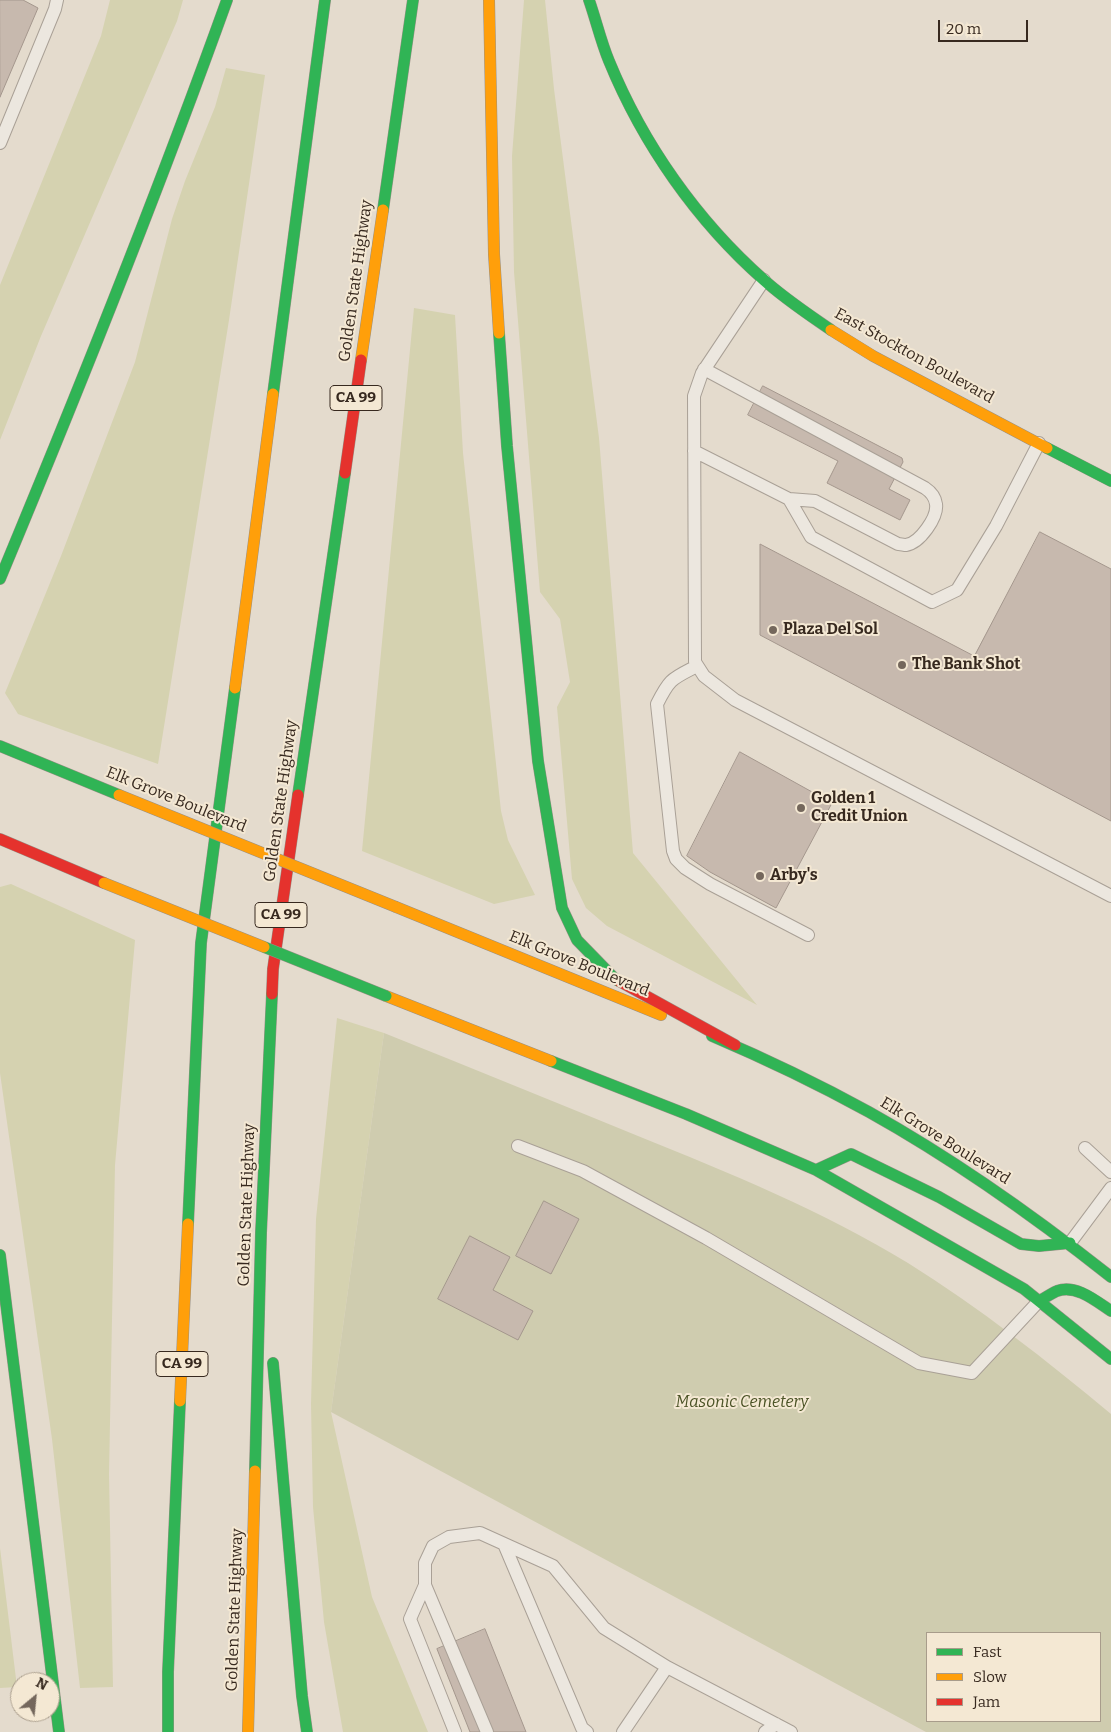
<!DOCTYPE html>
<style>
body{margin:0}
#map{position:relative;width:1111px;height:1732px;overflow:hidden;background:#e4dbcd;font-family:Bitter,serif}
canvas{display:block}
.legend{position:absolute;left:926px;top:1632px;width:175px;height:90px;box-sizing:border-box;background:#f4e8d3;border:1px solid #a89c8b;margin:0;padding:6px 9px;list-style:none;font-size:15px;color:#37291f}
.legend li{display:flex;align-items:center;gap:10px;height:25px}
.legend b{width:25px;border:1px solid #a89c8b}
.north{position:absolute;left:10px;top:1672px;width:50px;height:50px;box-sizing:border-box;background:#f4e8d3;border:1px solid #a89c8b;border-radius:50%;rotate:28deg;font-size:14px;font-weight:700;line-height:20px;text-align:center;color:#37291f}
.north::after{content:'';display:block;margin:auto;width:18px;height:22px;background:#74675c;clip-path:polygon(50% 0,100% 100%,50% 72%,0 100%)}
.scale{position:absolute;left:938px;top:20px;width:90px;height:22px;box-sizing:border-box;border:2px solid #37291f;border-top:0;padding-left:6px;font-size:15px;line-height:18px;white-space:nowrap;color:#37291f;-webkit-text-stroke:4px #f4e8d3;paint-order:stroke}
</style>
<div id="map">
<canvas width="1111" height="1732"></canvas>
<ul class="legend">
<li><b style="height:6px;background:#30b455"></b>Fast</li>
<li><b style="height:6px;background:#ff9f0a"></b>Slow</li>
<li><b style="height:6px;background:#e5322d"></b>Jam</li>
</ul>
<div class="north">N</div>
<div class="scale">20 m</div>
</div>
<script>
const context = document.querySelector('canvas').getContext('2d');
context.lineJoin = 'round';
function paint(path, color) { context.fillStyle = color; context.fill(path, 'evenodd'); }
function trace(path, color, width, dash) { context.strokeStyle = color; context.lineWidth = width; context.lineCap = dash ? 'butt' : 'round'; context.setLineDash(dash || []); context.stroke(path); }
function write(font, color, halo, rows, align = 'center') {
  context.font = font + ' Bitter,serif'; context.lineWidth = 4; context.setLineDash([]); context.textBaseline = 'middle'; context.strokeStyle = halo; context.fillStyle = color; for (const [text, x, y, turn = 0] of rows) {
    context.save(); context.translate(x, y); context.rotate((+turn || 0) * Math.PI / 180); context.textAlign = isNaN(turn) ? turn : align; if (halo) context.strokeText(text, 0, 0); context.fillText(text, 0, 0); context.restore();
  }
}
paint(new Path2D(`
 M 110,0 L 183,0 L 177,21 L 41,336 L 0,440 L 0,285 L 101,36 Z
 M 524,0 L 545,0 L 554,89 L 599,438 L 633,853 L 757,1005 L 607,926 L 586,908 L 572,879 L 557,707 L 570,682 L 560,619 L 540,592 L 514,272 L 512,156 Z
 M 226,68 L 265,75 L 229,320 L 158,764 L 18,714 L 5,693 L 61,556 L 135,362 L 172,219 L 185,181 L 215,107 Z
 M 414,308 L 455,315 L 463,453 L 501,811 L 508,840 L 535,895 L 494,904 L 362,851 Z
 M 11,884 L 135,940 L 115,1165 L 109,1474 L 113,1687 L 80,1688 L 52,1439 L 0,1073 L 0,887 Z
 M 337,1018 L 384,1033 L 331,1412 L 372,1597 L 428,1732 L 343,1732 L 324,1622 L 313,1507 L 311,1404 L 316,1219 Z
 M 0,1548 L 17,1687 L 0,1688 Z`), '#d5d2b0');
paint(new Path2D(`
 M 384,1033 C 469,1067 553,1101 638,1136 C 730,1173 823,1211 908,1263 C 980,1308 1046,1360 1111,1414 L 1111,1732 L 926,1732 L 331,1412 ZM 927,1633 L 1100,1633 L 1100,1721 L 927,1721 Z`), '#cfccaf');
const building = new Path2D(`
 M 0,0 L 23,0 L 38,8 L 0,97 Z
 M 763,386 L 902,458 L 903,462 L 889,489 L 910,500 L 900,520 L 827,483 L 838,461 L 748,415 Z
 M 1040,532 L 1111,569 L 1111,821 L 760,635 L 760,544 L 974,656 Z
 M 740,752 L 832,803 L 776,908 L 710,872 L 687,856 Z
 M 544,1201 L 579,1219 L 551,1274 L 516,1256 Z
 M 470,1236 L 510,1257 L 493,1290 L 533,1311 L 518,1340 L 438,1299 Z
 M 485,1629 L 526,1732 L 470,1732 L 437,1649 Z`);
paint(building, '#c7b9ae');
trace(building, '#a4978d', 1);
const lane = new Path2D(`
 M 0,143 L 55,9 L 57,0
 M 764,280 L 702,373 L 694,396 L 695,662 L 704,676 L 735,700 L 1111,896
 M 704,369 L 925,488 C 931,492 935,496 936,504 C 938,517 920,543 906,545 C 904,545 901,544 898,544 L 815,501 L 789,499
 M 694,451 L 789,499 L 811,537 L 932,602 L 957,590 L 996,526 L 1039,443
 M 697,666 C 672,679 670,678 657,704 L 673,851 L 676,859 L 685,868 L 710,884 L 808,935
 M 518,1146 L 583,1171 L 706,1238 L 919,1363 L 972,1373 L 1039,1301
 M 1085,1148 L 1111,1172
 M 1070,1243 L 1111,1188
 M 504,1544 L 582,1728 L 587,1732
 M 425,1585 L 487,1732
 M 455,1732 L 410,1619 L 425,1585 L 425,1563 L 433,1546 L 449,1537 L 480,1533 L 553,1566 L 604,1628 L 667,1667
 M 623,1732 L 667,1667 L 791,1732
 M 765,1732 L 776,1724`);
const fast = new Path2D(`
 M 589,0 C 596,20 601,42 609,61 C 643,144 697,221 764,280 C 785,299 808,314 831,330
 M 383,210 L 413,0
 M 499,333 L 507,446 L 538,761 L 562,908 L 577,940 L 615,979 L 619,981
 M 273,394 L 325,0
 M 1047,448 L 1111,481
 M 0,579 C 80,387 157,195 227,0
 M 0,746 L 119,795
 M 298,795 L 345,473
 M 712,1036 C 766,1059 818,1084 869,1112 C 955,1160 1034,1216 1111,1277
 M 551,1061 L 686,1114 L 816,1170 L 1024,1289 L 1111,1359
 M 816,1170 L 851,1154 L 939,1197 L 1021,1244 L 1039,1246 L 1070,1243
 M 188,1224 L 201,943 L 235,688
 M 0,1255 L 59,1732
 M 1039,1301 C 1045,1298 1050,1294 1057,1291 C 1076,1284 1096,1301 1111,1311
 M 273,1363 L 302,1696 L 307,1732
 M 255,1471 L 261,1233 L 272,994
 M 168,1732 L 168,1672 L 180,1401`);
const slow = new Path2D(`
 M 489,0 L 494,254 L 499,333
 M 831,330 L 873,356 L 1047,448
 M 361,360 L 383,210
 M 235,688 L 273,394
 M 396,907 L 661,1015
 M 386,996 L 551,1061
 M 180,1401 L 188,1224
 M 248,1732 L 255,1471`);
const jam = new Path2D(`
 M 345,473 L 361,360
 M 0,839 L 104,883
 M 619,981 L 735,1045
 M 272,994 L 273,969 L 298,795`);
trace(lane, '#a9a096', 14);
trace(fast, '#989086', 12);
trace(slow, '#989086', 12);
trace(jam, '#989086', 12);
trace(lane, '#ece7df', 12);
trace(fast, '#30b455', 11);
trace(slow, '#ff9f0a', 11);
trace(jam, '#e5322d', 11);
const fastBridge = new Path2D(`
 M 264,947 L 386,996`);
const slowBridge = new Path2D(`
 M 119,795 L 396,907
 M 104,883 L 264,947`);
trace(fastBridge, '#989086', 12, []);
trace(slowBridge, '#989086', 12, []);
trace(fastBridge, '#30b455', 11);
trace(slowBridge, '#ff9f0a', 11);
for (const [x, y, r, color] of [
 [773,630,5,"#74675c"],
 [902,665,5,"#74675c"],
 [801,808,5,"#74675c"],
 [760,876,5,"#74675c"]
]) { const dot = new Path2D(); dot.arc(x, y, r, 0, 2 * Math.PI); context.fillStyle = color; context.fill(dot); trace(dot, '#f4e8d3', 2); }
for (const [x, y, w] of [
 [356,398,52],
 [281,915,52],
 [182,1364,52]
]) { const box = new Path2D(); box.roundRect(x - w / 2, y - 12.5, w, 25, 4); context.fillStyle = '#f4e8d3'; context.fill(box); trace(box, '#37291f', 1); }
write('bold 15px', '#37291f', null, [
 ["CA 99",356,398],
 ["CA 99",281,915],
 ["CA 99",182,1364]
]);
write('16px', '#37291f', '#f4e8d3', [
 ["Golden State Highway",356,281,-82],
 ["East Stockton Boulevard",914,356,29],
 ["Elk Grove Boulevard",176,800,22],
 ["Golden State Highway",281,801,-82],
 ["Elk Grove Boulevard",579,964,22],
 ["Elk Grove Boulevard",945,1141,32],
 ["Golden State Highway",247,1205,-88],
 ["Golden State Highway",235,1610,-88]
]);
write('bold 16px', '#37291f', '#f4e8d3', [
 ["Plaza Del Sol",783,630],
 ["The Bank Shot",912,665],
 ["Golden 1",811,799],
 ["Credit Union",811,817],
 ["Arby's",770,876]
], 'left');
write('italic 16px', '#4b5326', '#f4e8d3', [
 ["Masonic Cemetery",742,1403]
]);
</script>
